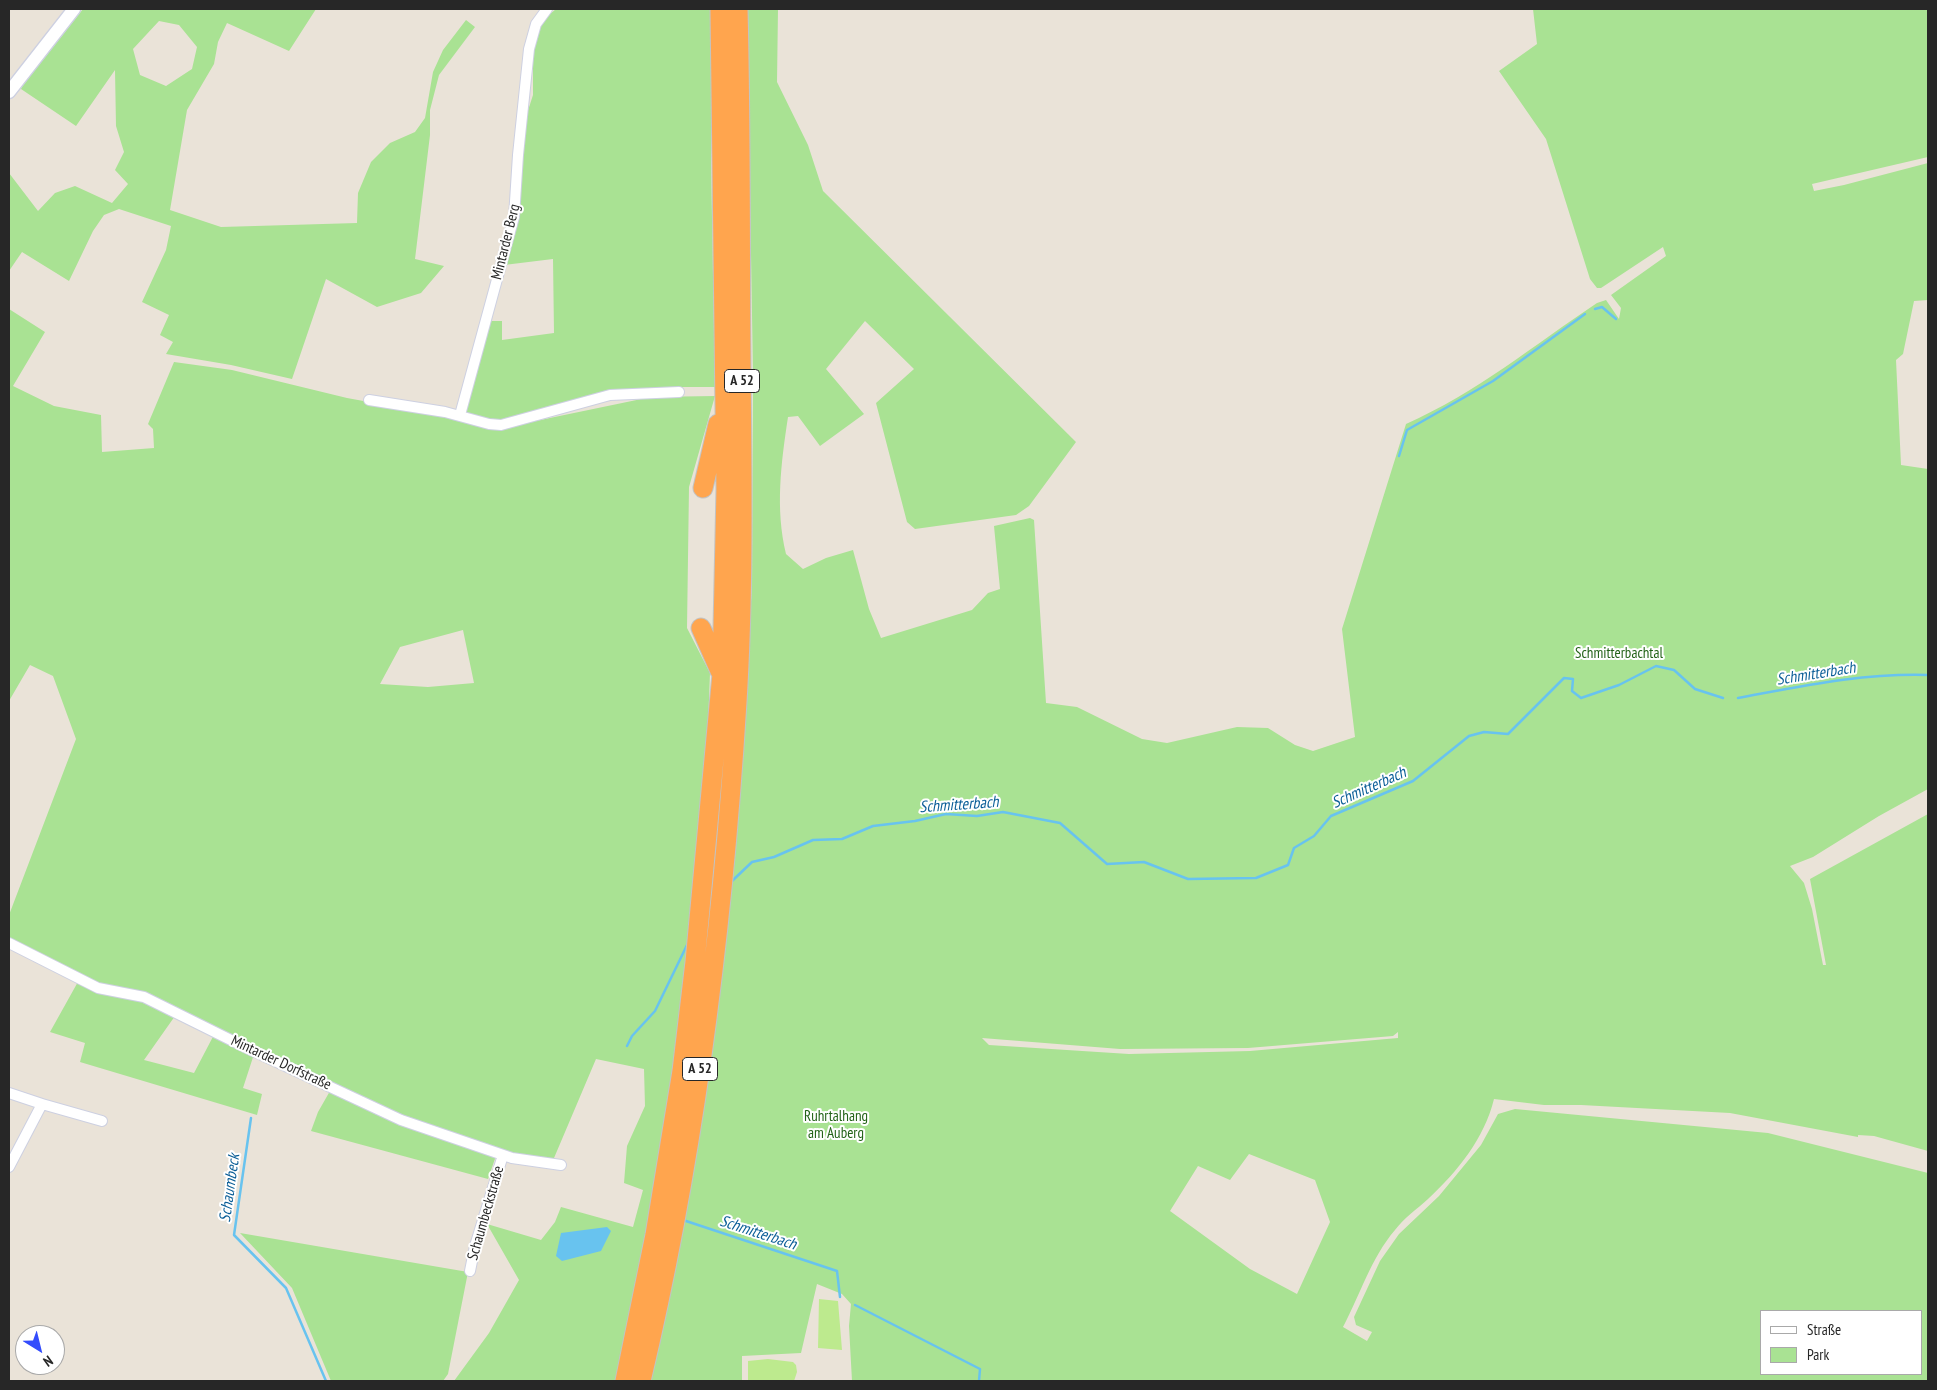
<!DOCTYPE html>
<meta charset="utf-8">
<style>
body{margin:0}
#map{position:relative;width:1937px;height:1390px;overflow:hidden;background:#eae3d8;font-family:"PT Sans Narrow",sans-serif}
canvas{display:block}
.frame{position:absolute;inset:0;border:10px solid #272727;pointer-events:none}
.legend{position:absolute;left:1760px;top:1310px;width:162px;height:65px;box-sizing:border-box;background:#fff;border:1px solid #a9a9a9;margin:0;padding:6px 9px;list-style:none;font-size:15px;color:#272727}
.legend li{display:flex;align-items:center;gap:10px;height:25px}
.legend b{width:25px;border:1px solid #a9a9a9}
.north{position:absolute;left:15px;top:1325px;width:50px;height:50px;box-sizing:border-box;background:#fff;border:1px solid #a9a9a9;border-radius:50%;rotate:144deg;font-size:14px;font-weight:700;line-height:20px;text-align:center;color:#272727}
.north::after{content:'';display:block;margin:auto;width:18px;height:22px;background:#334cfc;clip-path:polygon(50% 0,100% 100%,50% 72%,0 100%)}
</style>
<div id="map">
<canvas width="1937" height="1390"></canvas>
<div class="frame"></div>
<ul class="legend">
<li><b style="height:6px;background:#fff"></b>Straße</li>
<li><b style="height:14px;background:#a9e293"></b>Park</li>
</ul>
<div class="north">N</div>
</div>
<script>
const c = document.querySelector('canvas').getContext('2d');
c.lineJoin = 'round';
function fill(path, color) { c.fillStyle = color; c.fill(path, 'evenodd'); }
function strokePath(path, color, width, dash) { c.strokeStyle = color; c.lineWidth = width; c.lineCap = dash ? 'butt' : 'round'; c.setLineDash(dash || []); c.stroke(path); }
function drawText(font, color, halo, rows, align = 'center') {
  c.font = font + ' "PT Sans Narrow",sans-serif'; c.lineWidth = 4; c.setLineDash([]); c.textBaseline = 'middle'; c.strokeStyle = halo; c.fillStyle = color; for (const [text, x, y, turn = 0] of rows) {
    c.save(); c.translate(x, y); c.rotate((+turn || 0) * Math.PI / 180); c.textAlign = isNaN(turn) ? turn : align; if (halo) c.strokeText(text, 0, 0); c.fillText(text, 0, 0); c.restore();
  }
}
fill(new Path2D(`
 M 83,9 L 316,9 L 289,51 L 227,23 L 218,42 L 214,64 L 187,110 L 170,210 L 221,227 L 357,223 L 358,193 L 371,162 L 390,143 L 415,132 L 425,118 L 433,72 L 443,50 L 466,20 L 475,27 L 439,75 L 430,110 L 430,135 L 415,259 L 444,266 L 421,293 L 377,307 L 326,279 L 292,379 L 231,365 L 166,354 L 173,342 L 160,335 L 169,315 L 142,302 L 166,250 L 171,226 L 119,209 L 104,215 L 93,231 L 69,281 L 22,252 L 9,271 L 9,173 L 38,211 L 55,193 L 75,186 L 112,203 L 128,184 L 115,170 L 124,152 L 116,126 L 115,70 L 76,126 L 21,89 L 22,86 ZM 159,21 L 179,25 L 197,47 L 192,69 L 166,86 L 140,75 L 133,49 Z
 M 556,9 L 712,9 L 711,162 L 715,387 L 664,387 L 609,392 L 497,429 L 651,397 L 715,396 L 689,487 L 687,628 L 710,673 L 707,752 L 740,752 L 752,588 L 753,376 L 747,9 L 778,9 L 777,82 L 808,145 L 823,191 L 1076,442 L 1029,506 L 1016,515 L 915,529 L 907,522 L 876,403 L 914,369 L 865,321 L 826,369 L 864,414 L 820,446 L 798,416 L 788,417 C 781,463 775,509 786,554 L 803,569 L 826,558 L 853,550 L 869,609 L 881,638 L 972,610 L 988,593 L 1000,589 L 994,526 L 1030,518 L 1034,520 L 1046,703 L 1077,707 L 1142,739 L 1167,743 L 1237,727 L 1268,728 L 1295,745 L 1313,751 L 1355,737 L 1342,629 L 1406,424 C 1476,393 1534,345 1597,303 L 1606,300 L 1619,319 L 1621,308 L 1611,295 L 1666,256 L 1663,247 L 1601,288 L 1597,288 L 1590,279 L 1546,139 L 1499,71 L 1537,44 L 1533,9 L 1928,9 L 1928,157 L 1812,184 L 1814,191 L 1844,185 L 1928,163 L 1928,300 L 1914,301 L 1903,354 L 1896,360 L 1901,465 L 1928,469 L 1928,789 L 1879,816 L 1813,857 L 1790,866 L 1804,883 L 1812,909 L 1823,965 L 1826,965 L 1810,879 L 1928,814 L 1928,1151 L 1874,1136 L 1858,1135 L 1858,1137 L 1730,1113 L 1581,1105 L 1544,1105 L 1494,1099 C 1484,1139 1458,1171 1428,1199 C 1417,1209 1404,1218 1395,1230 C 1371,1258 1360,1295 1343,1327 L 1367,1341 L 1372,1332 L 1356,1325 L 1354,1317 L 1380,1261 L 1399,1234 L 1439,1196 L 1481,1145 L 1498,1114 L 1515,1109 L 1768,1133 L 1928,1173 L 1928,1381 L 852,1381 L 849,1326 L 851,1304 L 842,1294 L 817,1284 L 801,1353 L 742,1356 L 742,1381 L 454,1381 L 489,1333 L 519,1280 L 487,1224 L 541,1240 L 555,1222 L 561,1207 L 633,1227 L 643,1190 L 624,1183 L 627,1146 L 645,1106 L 644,1069 L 596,1059 L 554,1158 L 549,1160 L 498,1150 L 488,1179 L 311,1131 L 318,1112 L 334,1084 L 256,1048 L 243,1088 L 262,1094 L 257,1115 L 80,1062 L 85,1043 L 50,1032 L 79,980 L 9,940 L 9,915 L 76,739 L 53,676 L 30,665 L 9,701 L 9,309 L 45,332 L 13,386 L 54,406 L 101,415 L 102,452 L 154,448 L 153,429 L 148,424 L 174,362 L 232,370 L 347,398 L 462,419 L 487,321 L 502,321 L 502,340 L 554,333 L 553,259 L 504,265 L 524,123 L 533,95 L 533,48 L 537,31 L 543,20 ZM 463,630 L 474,683 L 428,687 L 380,684 L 400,647 ZM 175,1016 L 217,1029 L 194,1073 L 144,1060 ZM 1398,1032 L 1398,1038 L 1250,1051 L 1129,1054 L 989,1045 L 982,1038 L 1120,1049 L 1248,1048 L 1393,1036 ZM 1249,1154 L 1315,1180 L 1330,1222 L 1297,1294 L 1250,1269 L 1170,1211 L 1198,1166 L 1230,1180 ZM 1761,1311 L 1921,1311 L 1921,1374 L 1761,1374 Z
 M 240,1233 L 468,1272 L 448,1374 L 443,1381 L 331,1381 L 292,1288 Z`), '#a9e293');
fill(new Path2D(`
 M 819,1299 L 838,1301 L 842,1350 L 818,1348 Z
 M 768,1359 L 793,1362 L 796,1365 L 797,1372 L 794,1381 L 748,1381 L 748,1361 Z`), '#bdea8e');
fill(new Path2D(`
 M 607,1227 L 611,1231 L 601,1251 L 562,1261 L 556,1256 L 561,1233 Z`), '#68c3ef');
strokePath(new Path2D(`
 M 1595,309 L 1602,307 L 1616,319
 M 1399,456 L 1407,430 L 1493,381 L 1585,314
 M 1738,698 C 1803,686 1862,673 1928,675
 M 731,882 L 752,862 L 774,857 L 813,840 L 842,839 L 873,826 L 915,821 L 946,814 L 977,816 L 1003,812 L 1060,823 L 1107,864 L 1144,862 L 1188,879 L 1256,878 L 1288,865 L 1294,848 L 1314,836 L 1331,816 L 1413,781 L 1469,736 L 1484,732 L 1508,734 L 1564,678 L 1573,679 L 1572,691 L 1581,698 L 1619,685 L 1656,666 L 1674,670 L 1695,689 L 1723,698
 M 627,1046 L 632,1036 L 655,1011 L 688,943
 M 251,1118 L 234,1235 L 286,1288 L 326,1381
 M 683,1220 L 837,1271 L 840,1297
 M 855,1305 L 980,1369 L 979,1381`), '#68c3ef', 2.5);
const minor = new Path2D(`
 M 369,400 L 445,412 L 489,424 L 501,425 L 610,395 L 679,392
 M 460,415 L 514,217 L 518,155 L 529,49 L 536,24 L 547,9
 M 9,943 L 98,988 L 144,997 L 251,1050 L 401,1120 L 512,1158 L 561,1165
 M 9,1093 L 42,1104
 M 9,1167 L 42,1104 L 102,1121
 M 470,1271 L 475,1246 L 503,1155`);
const tertiary = new Path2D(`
 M 9,92 L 74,9`);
const motorway = new Path2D(`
 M 703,488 L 718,424
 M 701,628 L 720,671
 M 625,1381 L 655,1235 L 682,1071 L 695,962 L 722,674 L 726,489 L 720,9
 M 641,1381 C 694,1159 723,930 737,702 C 744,589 742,476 741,362 C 740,245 741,127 738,9`);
strokePath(minor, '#cdd0e1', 12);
strokePath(tertiary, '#cdd0e1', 15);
strokePath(motorway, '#c3c3c3', 21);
strokePath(minor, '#fff', 10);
strokePath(tertiary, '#fff', 12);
strokePath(motorway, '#ffa54e', 19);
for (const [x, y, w] of [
 [742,381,35],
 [700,1069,35]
]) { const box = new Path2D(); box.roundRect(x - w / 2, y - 11.5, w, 23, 4); c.fillStyle = '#fff'; c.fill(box); strokePath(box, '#272727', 1); }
drawText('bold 14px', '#272727', null, [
 ["A 52",742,381],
 ["A 52",700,1069]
]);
drawText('15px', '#272727', '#fff', [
 ["Mintarder Berg",506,242,-76],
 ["Mintarder Dorfstraße",281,1063,25],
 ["Schaumbeckstraße",486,1213,-74]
]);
drawText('15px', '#236318', '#fff', [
 ["Schmitterbachtal",1619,654],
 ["Ruhrtalhang",836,1117],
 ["am Auberg",836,1134]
]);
drawText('italic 16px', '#0b5e97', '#fff', [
 ["Schmitterbach",1816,674,-9],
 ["Schmitterbach",1369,788,-24],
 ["Schmitterbach",959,805,-4],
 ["Schaumbeck",230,1188,-82],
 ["Schmitterbach",758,1233,18]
]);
</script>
